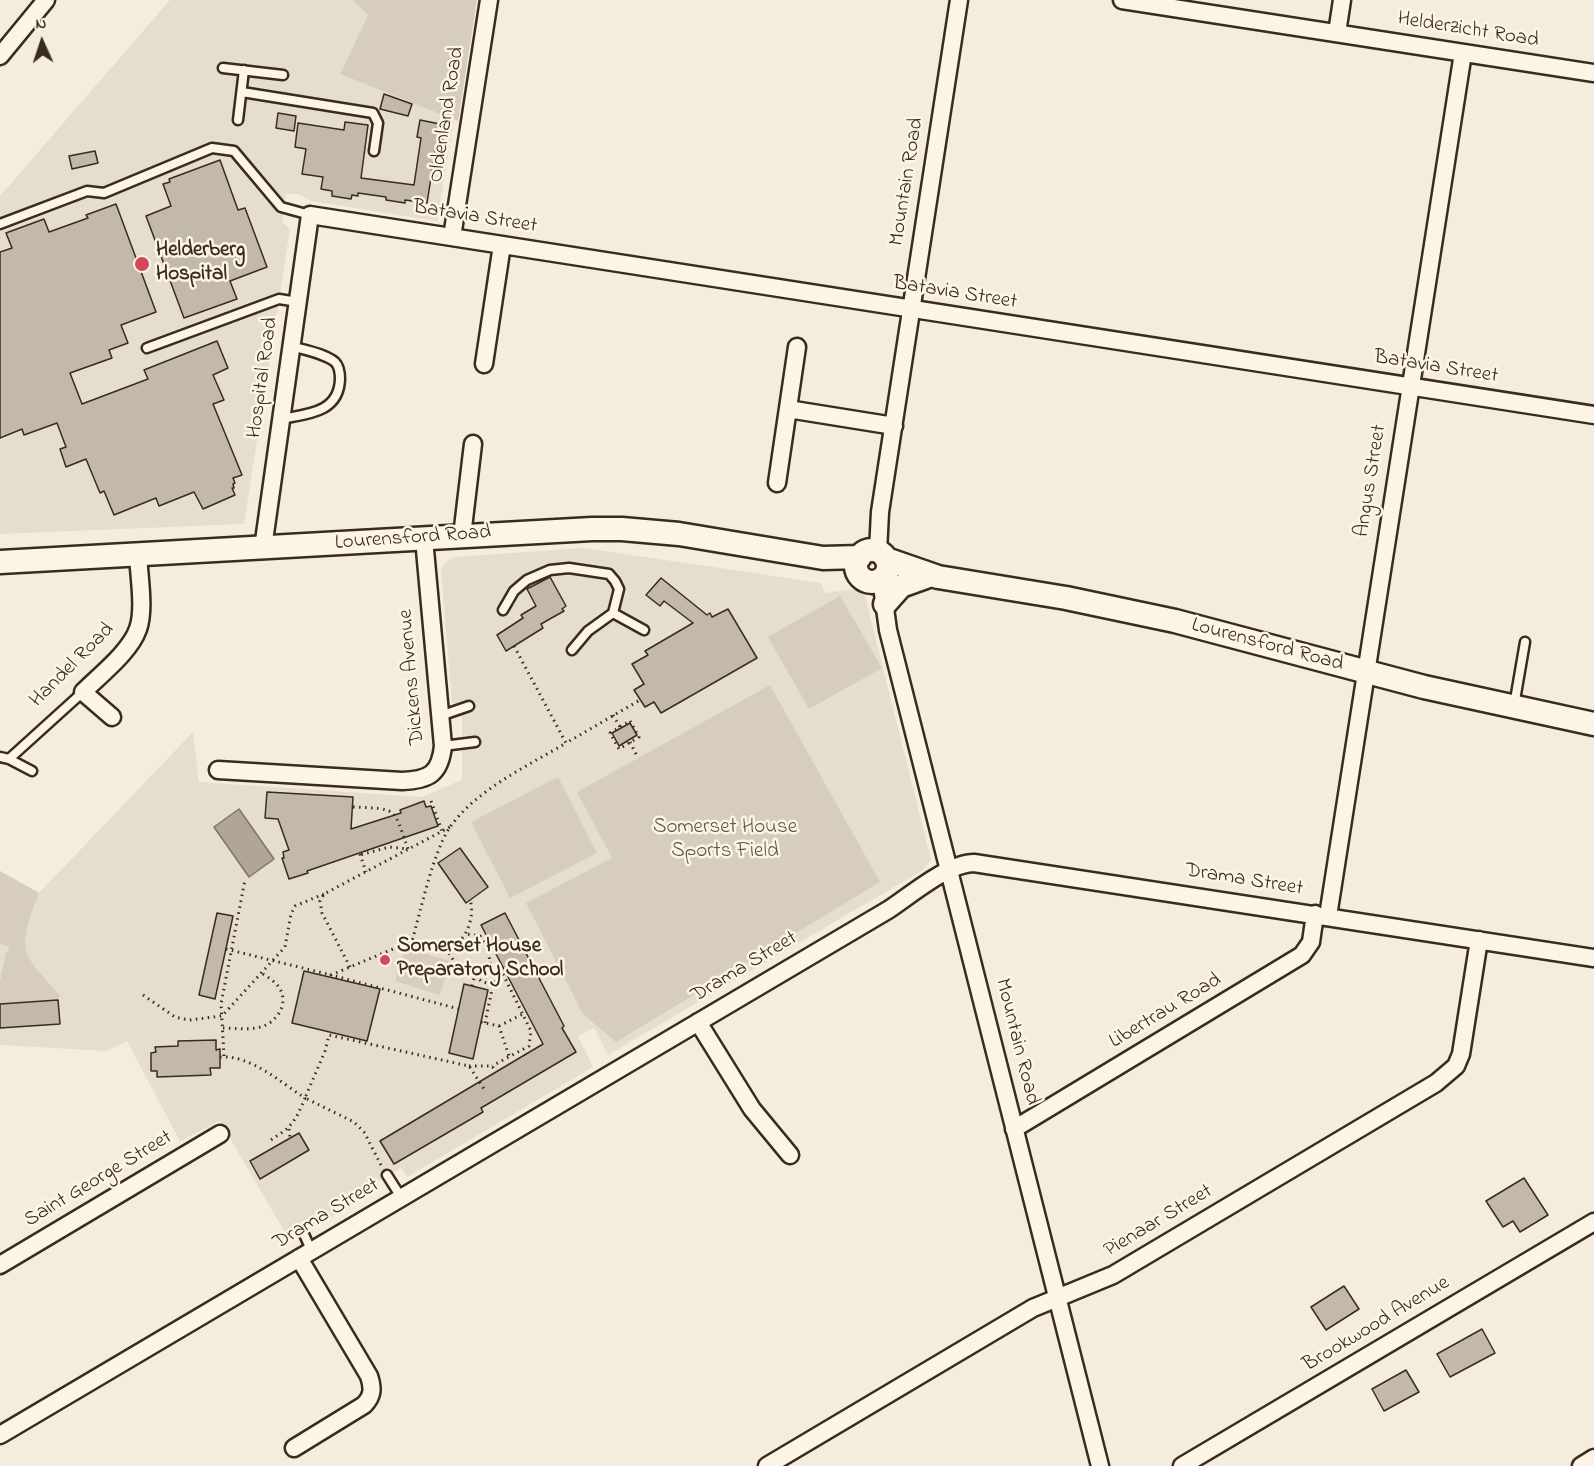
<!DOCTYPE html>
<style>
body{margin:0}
#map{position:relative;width:1594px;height:1466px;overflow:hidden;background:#f4eddd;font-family:"Indie Flower",sans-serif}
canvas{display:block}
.north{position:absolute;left:12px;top:12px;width:60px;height:60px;-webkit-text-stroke:4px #fcf5e5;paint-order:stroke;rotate:357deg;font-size:16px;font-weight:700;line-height:24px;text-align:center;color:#3b2a1e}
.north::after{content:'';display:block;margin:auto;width:21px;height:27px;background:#3b2a1e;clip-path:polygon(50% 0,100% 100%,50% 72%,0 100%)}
</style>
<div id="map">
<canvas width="1594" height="1466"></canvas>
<div class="north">N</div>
</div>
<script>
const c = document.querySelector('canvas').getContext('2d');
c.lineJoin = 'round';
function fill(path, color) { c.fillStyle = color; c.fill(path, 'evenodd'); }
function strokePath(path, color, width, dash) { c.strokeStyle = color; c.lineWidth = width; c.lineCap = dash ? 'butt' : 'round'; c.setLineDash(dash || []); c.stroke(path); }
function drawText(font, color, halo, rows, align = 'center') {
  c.font = font + ' "Indie Flower",sans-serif'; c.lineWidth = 5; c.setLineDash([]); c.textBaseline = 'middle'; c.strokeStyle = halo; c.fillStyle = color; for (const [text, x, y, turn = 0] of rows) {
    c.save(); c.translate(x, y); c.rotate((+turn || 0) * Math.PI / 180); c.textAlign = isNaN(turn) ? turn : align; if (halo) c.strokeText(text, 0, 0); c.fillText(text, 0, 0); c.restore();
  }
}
fill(new Path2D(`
 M 170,0 L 352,0 L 368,15 L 340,74 L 454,119 L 437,221 L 311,201 L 298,194 L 286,194 L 282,222 L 290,229 L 244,524 L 0,534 L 0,196 Z
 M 584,548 L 821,583 L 825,593 L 863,588 L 931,860 L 923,870 L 608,1055 L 594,1028 L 578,1036 L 593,1067 L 407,1177 L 401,1168 L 377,1182 L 380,1189 L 290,1241 L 220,1121 L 180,1141 L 127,1041 L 107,1051 L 0,1045 L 0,871 L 39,893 L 193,732 L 199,782 L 421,797 L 462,780 L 462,705 L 452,703 L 441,569 L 447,561 L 455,557 Z`), '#e5ddce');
fill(new Path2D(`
 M 352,0 L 477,0 L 458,121 L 340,74 L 368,15 Z
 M 840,596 L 882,668 L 809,709 L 768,637 Z
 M 770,685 L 880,882 L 616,1042 L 583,1014 L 526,903 L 612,858 L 577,792 Z
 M 558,777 L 597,853 L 510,898 L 471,822 Z
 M 0,871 L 39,893 C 32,912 19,939 29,958 C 37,972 51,984 60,996 L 58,1000 L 0,1004 L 0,982 L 6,952 L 8,952 L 9,946 L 0,944 Z
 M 405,948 L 450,961 L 440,995 L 395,981 Z`), '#d6cdbd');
const water = new Path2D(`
 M 239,809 L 274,859 L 249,877 L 214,827 Z`);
fill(water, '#b0a596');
strokePath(water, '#817466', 1.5);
const building = new Path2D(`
 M 384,94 L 412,104 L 408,116 L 380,109 Z
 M 278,113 L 296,116 L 294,131 L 276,128 Z
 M 420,120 L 445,125 L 441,147 L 436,146 L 427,203 L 405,200 L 405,203 L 386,200 L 386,197 L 358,193 L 358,196 L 352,195 L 351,199 L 332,196 L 332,191 L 321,189 L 323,177 L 302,174 L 306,149 L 295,147 L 298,123 L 344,130 L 345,122 L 368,125 L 361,178 L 414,185 L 421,138 L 417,137 Z
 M 95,151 L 98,163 L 72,169 L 69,156 Z
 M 220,160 L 238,210 L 245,208 L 267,267 L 230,281 L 237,299 L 184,318 L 146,216 L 171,206 L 163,184 L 170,182 L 169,179 Z
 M 116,204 L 156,312 L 121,325 L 128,343 L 109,350 L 112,358 L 70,373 L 82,404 L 148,379 L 144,370 L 217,341 L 228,368 L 213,375 L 224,400 L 213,404 L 242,475 L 233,478 L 235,483 L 233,484 L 234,488 L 232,488 L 235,495 L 203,509 L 194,492 L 159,506 L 156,498 L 114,515 L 104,491 L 100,493 L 86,459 L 66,467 L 60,449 L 66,447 L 57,423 L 24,435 L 22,429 L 0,438 L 0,252 L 12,248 L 6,233 L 44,219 L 49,232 L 88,218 L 86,215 Z
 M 550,577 L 566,606 L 562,609 L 564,611 L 541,624 L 543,628 L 506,651 L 497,635 L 523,618 L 521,615 L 536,606 L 527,589 Z
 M 661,578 L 707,615 L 710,613 L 712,617 L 728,609 L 757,658 L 661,713 L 654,702 L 645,707 L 634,690 L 644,684 L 632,664 L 648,655 L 645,651 L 693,623 L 664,601 L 660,606 L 646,595 Z
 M 630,723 L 637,735 L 619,746 L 612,733 Z
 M 267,792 L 353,797 L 351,829 L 401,813 L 400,810 L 424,801 L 426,807 L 431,806 L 438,826 L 307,871 L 308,873 L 289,879 L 282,858 L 284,858 L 283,852 L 289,850 L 278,819 L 265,818 Z
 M 460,848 L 488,887 L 466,903 L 438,863 Z
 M 217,913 L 233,916 L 215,999 L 199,995 Z
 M 505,913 L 564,1026 L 562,1028 L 576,1052 L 481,1108 L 483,1112 L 394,1164 L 380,1141 L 543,1044 L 481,925 Z
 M 304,971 L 380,989 L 367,1041 L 292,1023 Z
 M 464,984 L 488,990 L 473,1059 L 449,1053 Z
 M 58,1000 L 60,1024 L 0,1028 L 0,1004 Z
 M 216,1040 L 216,1050 L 220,1049 L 220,1068 L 210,1068 L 211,1075 L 157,1077 L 157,1071 L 151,1071 L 151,1053 L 156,1052 L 155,1047 L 178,1046 L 178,1041 Z
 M 299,1133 L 309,1150 L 260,1179 L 250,1161 Z
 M 1524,1178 L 1548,1215 L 1520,1232 L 1513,1221 L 1503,1227 L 1486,1201 Z
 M 1344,1286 L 1359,1309 L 1326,1330 L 1311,1307 Z
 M 1482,1329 L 1495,1353 L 1450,1377 L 1437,1354 Z
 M 1406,1370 L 1419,1392 L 1384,1411 L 1372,1389 Z`);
fill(building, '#c3b9aa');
strokePath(building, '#3b2a1e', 1.5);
const lane = new Path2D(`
 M 223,68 L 283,75
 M 242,92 L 373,113 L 378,123 L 374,151
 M 238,120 L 244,70
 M 0,224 L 87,191 L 104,193 L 212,148 L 234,151 L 281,207 L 310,215
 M 147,348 L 279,299 L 298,302
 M 281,419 C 307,414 339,413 340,379 C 340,373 339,366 335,362 C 324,353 304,350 291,346
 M 503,610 L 514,591 L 527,580 L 550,570 L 569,568 L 609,574 L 615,581 L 619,589 L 613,613 L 588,631 L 572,650
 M 613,613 L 644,630
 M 1514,706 L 1525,642
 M 440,716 L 469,706
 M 443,746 L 475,742
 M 0,757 L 9,759 L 32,771
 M 9,759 L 83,692
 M 387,1175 L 401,1197
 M 303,1232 L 311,1250`);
const street = new Path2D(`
 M 1122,0 L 1594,73
 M 1337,33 L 1342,0
 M 0,56 L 46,0
 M 452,237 L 489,0
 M 484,364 L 502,245
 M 788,409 L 894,426
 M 777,483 L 797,347
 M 462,536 L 473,444
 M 263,548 L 310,215 L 1594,415
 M 878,552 L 880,512 L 959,0
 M 881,579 L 888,630 L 1100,1466
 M 112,717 L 83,692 C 100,675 130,652 138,629 C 145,610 139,576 138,555
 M 218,770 L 402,781 C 429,780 440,774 443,746 L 424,539
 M 1328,916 L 1463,53
 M 698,1022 L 752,1109 L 790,1155
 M 1014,1129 L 1302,955 L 1311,942 L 1315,914
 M 0,1265 L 220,1134
 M 0,1435 L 888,910 C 911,895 948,863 974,863 L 1594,958
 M 294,1448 L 364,1405 C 373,1396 373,1388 369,1376 L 299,1258
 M 767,1466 L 1033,1308 L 1113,1275 L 1436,1083 L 1456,1066 L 1461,1054 L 1479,940
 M 1182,1466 L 1594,1222
 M 1581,1466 L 1594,1458`);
const secondary = new Path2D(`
 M856 566a16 16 0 1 1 32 0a16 16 0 1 1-32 0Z
 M 886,559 L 938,577 L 1066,598 L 1175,621 L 1424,687 L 1594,724
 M 0,562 L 592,529 L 622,529 L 679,534 L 823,558 L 860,557
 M 885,604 L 901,586 L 926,577`);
strokePath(lane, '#3b2a1e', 13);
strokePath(street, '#3b2a1e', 21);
strokePath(secondary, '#3b2a1e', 27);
strokePath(new Path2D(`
 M 514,646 L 566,743 L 640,700
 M 613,715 L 620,727
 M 630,721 L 639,737 L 619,749 L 610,733 Z
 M 630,742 L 638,758
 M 431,801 L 442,831
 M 353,807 C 399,809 393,807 408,849 L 389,847 L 360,855
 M 360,854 L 366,872
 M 412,941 C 422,943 434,948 444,948 C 465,948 476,916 470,900
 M 446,948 L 461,973 C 475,975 481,974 490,963 L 488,948 L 480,936 L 466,934
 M 226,949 L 331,975
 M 490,963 L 500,968 L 531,1031 L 529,1046 L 492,1066
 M 350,967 L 322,913 L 320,901 L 324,894 L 450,827
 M 472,986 L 475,975 L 482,982 L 493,984
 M 143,995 L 175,1017 L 189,1020 L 222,1016 L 285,947 L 291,914 L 295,906 L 324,894
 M 459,1009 L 331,975 L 412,941 C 421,910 433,852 450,827 C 477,789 528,766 566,743
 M 481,1022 L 499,1026 L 509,1056
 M 485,1023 L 495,975 L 500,968
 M 499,1026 L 523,1014
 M 223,1028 C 236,1028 253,1031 266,1025 C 280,1018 289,1000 278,986 C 274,981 268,977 263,974
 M 224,1056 L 221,1004 L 245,880
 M 220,1057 C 251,1055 280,1082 305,1098 C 295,1122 292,1127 269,1141
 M 469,1066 L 492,1066 L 496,1072
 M 289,1129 L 290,1138
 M 381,1165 L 364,1132 L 354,1122 L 305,1098 L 325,1051 L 329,1035 L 469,1066 L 484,1089`), '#3b2a1e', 3, [1.5, 4.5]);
strokePath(lane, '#fcf5e5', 8);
strokePath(street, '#fcf5e5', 16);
strokePath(secondary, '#fcf5e5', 22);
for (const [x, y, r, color] of [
 [142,264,8,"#d1495b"],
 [385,960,6,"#d1495b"]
]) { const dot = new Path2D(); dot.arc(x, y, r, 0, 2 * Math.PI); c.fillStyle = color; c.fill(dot); strokePath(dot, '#fcf5e5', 2); }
drawText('21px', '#3b2a1e', '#fcf5e5', [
 ["Helderzicht Road",1468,31,9],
 ["Oldenland Road",448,115,-81],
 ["Mountain Road",908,182,-81],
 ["Batavia Street",475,218,9],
 ["Batavia Street",955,294,9],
 ["Batavia Street",1436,368,9],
 ["Hospital Road",264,378,-82],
 ["Angus Street",1372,481,-81],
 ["Lourensford Road",413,539,-4],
 ["Lourensford Road",1267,646,15],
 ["Handel Road",73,666,-45],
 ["Dickens Avenue",413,677,-95],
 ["Drama Street",1244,881,9],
 ["Drama Street",745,968,-31],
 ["Libertrau Road",1166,1012,-31],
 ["Mountain Road",1016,1042,76],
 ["Saint George Street",99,1180,-31],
 ["Drama Street",327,1215,-31],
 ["Pienaar Street",1159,1222,-31],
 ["Brookwood Avenue",1377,1325,-31]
]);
drawText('bold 21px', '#3b2a1e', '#fcf5e5', [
 ["Helderberg",156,252],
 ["Hospital",156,276],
 ["Somerset House",397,948],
 ["Preparatory School",397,972]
], 'left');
drawText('21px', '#625346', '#fcf5e5', [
 ["Somerset House",725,829],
 ["Sports Field",725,853]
]);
</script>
